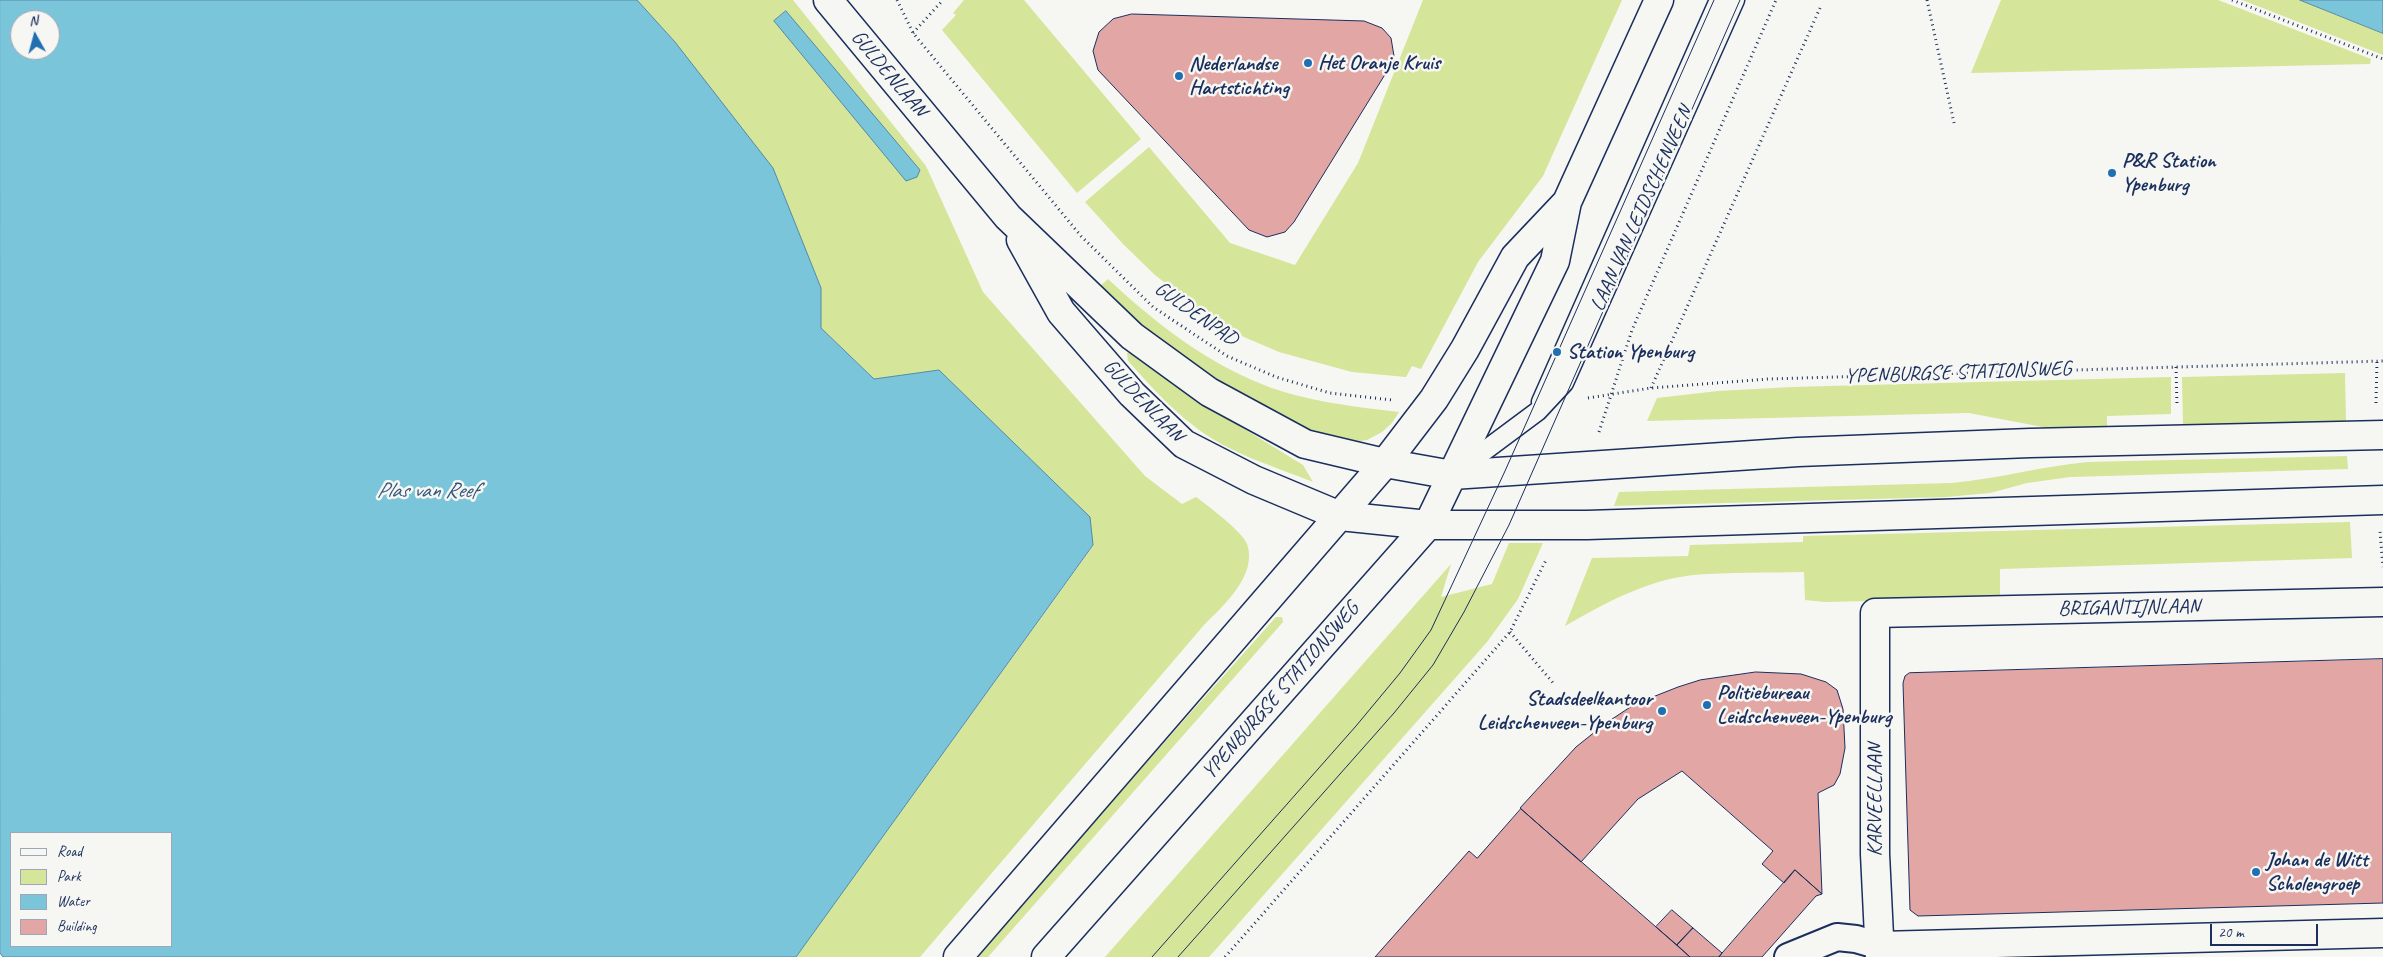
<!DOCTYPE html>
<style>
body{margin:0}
#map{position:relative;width:2383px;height:957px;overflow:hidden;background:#f6f6f2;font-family:Caveat,sans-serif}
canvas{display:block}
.legend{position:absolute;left:10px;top:832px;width:162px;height:115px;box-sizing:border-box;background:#f6f6f2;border:1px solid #9ea6b7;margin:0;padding:6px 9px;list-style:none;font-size:15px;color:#1b2f5e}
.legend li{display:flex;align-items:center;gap:10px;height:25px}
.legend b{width:25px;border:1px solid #9ea6b7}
.north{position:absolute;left:10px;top:10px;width:50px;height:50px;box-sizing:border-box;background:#f6f6f2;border:1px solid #9ea6b7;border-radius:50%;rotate:353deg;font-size:14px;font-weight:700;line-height:20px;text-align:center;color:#1b2f5e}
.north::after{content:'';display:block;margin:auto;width:18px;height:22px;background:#1f6fb2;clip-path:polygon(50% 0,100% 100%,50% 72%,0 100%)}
.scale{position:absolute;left:2210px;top:924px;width:108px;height:22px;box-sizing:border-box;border:2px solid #1b2f5e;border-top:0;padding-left:6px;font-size:15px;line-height:18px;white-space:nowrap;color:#1b2f5e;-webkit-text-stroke:4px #f6f6f2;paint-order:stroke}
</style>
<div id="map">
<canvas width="2383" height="957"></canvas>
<ul class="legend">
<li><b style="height:6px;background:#f6f6f2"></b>Road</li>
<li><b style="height:14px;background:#d5e599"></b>Park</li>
<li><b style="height:14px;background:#7ac5da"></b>Water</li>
<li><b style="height:14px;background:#e2a7a5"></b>Building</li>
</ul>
<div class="north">N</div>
<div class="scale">20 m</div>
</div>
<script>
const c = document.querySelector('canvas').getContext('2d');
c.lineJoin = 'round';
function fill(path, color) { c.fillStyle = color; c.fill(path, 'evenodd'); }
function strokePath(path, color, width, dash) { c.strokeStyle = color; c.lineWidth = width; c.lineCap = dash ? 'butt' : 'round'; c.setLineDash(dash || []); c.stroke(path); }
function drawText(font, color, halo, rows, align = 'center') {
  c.font = font + ' Caveat,sans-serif'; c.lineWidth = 5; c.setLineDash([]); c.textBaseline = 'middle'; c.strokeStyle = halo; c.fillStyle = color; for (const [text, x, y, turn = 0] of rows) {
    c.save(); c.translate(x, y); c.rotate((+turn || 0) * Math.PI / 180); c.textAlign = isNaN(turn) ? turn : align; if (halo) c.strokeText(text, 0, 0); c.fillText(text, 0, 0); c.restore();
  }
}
fill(new Path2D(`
 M 637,0 L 793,0 L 926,166 L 983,292 L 1145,476 L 1182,504 L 1196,497 C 1208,506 1242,531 1247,544 C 1258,575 1223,606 1204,625 L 920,957 L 796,957 L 1093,546 L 939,370 L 874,379 L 821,328 L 821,288 L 675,42 Z
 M 964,0 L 1024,0 L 1141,139 L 1077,193 L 942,30 L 956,15 L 953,13 Z
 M 1423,0 L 1622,0 L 1543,176 L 1478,262 L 1421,369 L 1412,366 L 1406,377 L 1352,372 L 1279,352 L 1244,337 L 1198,309 L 1155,275 L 1123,244 L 1085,202 L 1149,147 L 1230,243 L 1295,265 L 1358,163 Z
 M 2001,0 L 2218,0 L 2371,59 L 2370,64 L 1971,73 Z
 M 2242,0 L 2300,0 L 2383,33 L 2383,55 Z
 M 1108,279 C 1153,321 1205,362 1264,385 C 1304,401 1356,407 1399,412 L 1392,423 L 1382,432 L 1367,440 L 1348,443 L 1323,437 L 1270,415 L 1137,329 L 1098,288 Z
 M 1136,352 L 1192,397 L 1303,465 L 1313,482 C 1273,466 1228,453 1194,426 C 1169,407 1149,384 1128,361 L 1127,353 Z
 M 2345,373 L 2346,421 L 2183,425 L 2182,377 Z
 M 2171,377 L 2171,414 L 2107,416 L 2107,427 L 2048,428 L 1969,413 L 1647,421 L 1657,398 L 1718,391 L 1792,387 Z
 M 2347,456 L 2348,469 L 2070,477 L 2027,483 L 1990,493 L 1946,497 L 1614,506 L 1619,492 L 1952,483 C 1998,479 2042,466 2088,462 Z
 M 2350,522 L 2352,558 L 2000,569 L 2000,598 L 1825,602 L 1805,600 L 1804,572 C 1767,573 1730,572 1693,575 C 1647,580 1605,603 1565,626 L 1592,558 L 1688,556 L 1690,545 L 1803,542 L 1803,536 Z
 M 1509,543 L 1543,543 L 1518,599 L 1487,642 L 1209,957 L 1105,957 L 1451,564 L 1441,597 L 1492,584 Z
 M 1276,617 L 1282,617 L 1283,622 L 988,957 L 973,957 Z`), '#d5e599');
const water = new Path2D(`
 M 0,0 L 637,0 L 675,42 L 773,168 L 821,288 L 821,328 L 874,379 L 939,370 L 1090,517 L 1093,545 L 796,957 L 3,957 L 0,953 ZM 20,20 L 50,20 L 50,50 L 20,50 ZM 171,833 L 171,946 L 11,946 L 11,833 Z
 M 2300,0 L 2383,0 L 2383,33 Z
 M 786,11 L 920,170 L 917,177 L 906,181 L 774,21 Z`);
fill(water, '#7ac5da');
strokePath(water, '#5489a8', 1);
const building = new Path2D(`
 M 1132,14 L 1364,21 L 1382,28 L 1391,38 L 1394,56 L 1389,68 L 1294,222 L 1285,232 L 1267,237 L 1249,230 L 1098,70 L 1093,51 L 1099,32 L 1113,19 Z
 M 2383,659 L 2383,903 L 1918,916 L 1910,910 L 1903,683 L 1905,676 L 1909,673 Z
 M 1756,672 L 1801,674 L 1826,682 L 1837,690 L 1843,709 L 1845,748 L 1840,774 L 1834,785 L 1818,793 L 1822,894 L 1795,870 L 1784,883 L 1762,864 L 1773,851 L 1682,771 L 1638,799 L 1581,862 L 1520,808 L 1576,747 L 1606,723 L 1635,704 L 1678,687 L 1700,680 Z
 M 1521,809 L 1656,927 L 1690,957 L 1375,957 L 1469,851 L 1477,858 Z
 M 1795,870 L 1822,894 L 1816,896 L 1762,957 L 1719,957 Z
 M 1672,910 L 1693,928 L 1677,945 L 1656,927 Z
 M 1693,928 L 1722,953 L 1719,957 L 1690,957 L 1677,945 Z`);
fill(building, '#e2a7a5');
strokePath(building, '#1b2f5e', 1);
const service = new Path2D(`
 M 1541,402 L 1719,0
 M 1456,472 L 1538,411 L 1564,383 L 1735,0`);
const pedestrian = new Path2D(`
 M 1788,957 L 1837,937 L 1856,939 L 1880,946`);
const minor = new Path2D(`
 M 828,0 L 1008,217 L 1132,336 L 1209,392 L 1305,444 L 1385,463
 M 1021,240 L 1061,312 L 1132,394 L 1184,444 L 1254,480 L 1340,516
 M 1880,946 L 2383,933
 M 1880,957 L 1875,854 L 1875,613 L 2383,602`);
const secondary = new Path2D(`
 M 1385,463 L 1452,475 L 1798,452 L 2030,443 L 2383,435
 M 1340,516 L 1428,525 L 1587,525 L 2383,500
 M 958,957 L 1385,463 L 1434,399 L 1465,349 L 1515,257 L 1567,202
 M 1046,957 L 1428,525 L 1555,261 L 1567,202 L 1659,0`);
strokePath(service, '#1b2f5e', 21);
strokePath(pedestrian, '#1b2f5e', 30);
strokePath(minor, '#1b2f5e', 31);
strokePath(secondary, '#1b2f5e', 31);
strokePath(new Path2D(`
 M 897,0 L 913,33 L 1081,236 L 1153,307 L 1227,356 L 1276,377 L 1330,393 L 1392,400
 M 1927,0 L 1954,123
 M 2232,0 L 2383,59
 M 913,33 L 943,0
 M 2176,367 L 2177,407
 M 1651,388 L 1820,8
 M 1588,398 L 1651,388 L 1768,379 L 2383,361
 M 2376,403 L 2377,361
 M 1599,432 L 1632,330 L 1776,0
 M 2380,532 L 2383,567
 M 1510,632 L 1554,684
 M 1225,957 L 1510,632 L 1547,558`), '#1b2f5e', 3, [1, 4]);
strokePath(service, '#f6f6f2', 18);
strokePath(pedestrian, '#f6f6f2', 26);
strokePath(minor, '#f6f6f2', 28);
strokePath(secondary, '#f6f6f2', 28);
strokePath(new Path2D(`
 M 1152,957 L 1356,726 L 1400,673 L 1431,630 L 1505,471 L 1714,0
 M 1178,957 L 1394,713 L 1433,665 L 1464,612 L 1509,525 L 1740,0`), '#1b2f5e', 1);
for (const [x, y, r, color] of [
 [1308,63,5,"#1f6fb2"],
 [1179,76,5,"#1f6fb2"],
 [2112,173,5,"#1f6fb2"],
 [1557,352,5,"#1f6fb2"],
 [1707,705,5,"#1f6fb2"],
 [1662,711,5,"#1f6fb2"],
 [2256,872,5,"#1f6fb2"]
]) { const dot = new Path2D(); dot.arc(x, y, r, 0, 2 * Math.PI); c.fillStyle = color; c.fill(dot); strokePath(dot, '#f6f6f2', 2); }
drawText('bold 21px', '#1b2f5e', '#f6f6f2', [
 ["Het Oranje Kruis",1318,63],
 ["Nederlandse",1189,64],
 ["Hartstichting",1189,88],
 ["P&R Station",2122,161],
 ["Ypenburg",2122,185],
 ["Station Ypenburg",1567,352],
 ["Politiebureau",1717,693],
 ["Leidschenveen-Ypenburg",1717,717],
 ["Stadsdeelkantoor",1652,699,"right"],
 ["Leidschenveen-Ypenburg",1652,723,"right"],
 ["Johan de Witt",2266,860],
 ["Scholengroep",2266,884]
], 'left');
drawText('21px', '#1b2f5e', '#f6f6f2', [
 ["GULDENLAAN",889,74,50],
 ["LAAN VAN LEIDSCHENVEEN",1642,209,-66],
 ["GULDENPAD",1196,314,35],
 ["YPENBURGSE STATIONSWEG",1958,373,-2],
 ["GULDENLAAN",1143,401,46],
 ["BRIGANTIJNLAAN",2129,608,-1],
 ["YPENBURGSE STATIONSWEG",1281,691,-49],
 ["KARVEELLAAN",1875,800,-90]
]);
drawText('italic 22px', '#33547d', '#f6f6f2', [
 ["Plas van Reef",427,491]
]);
</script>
